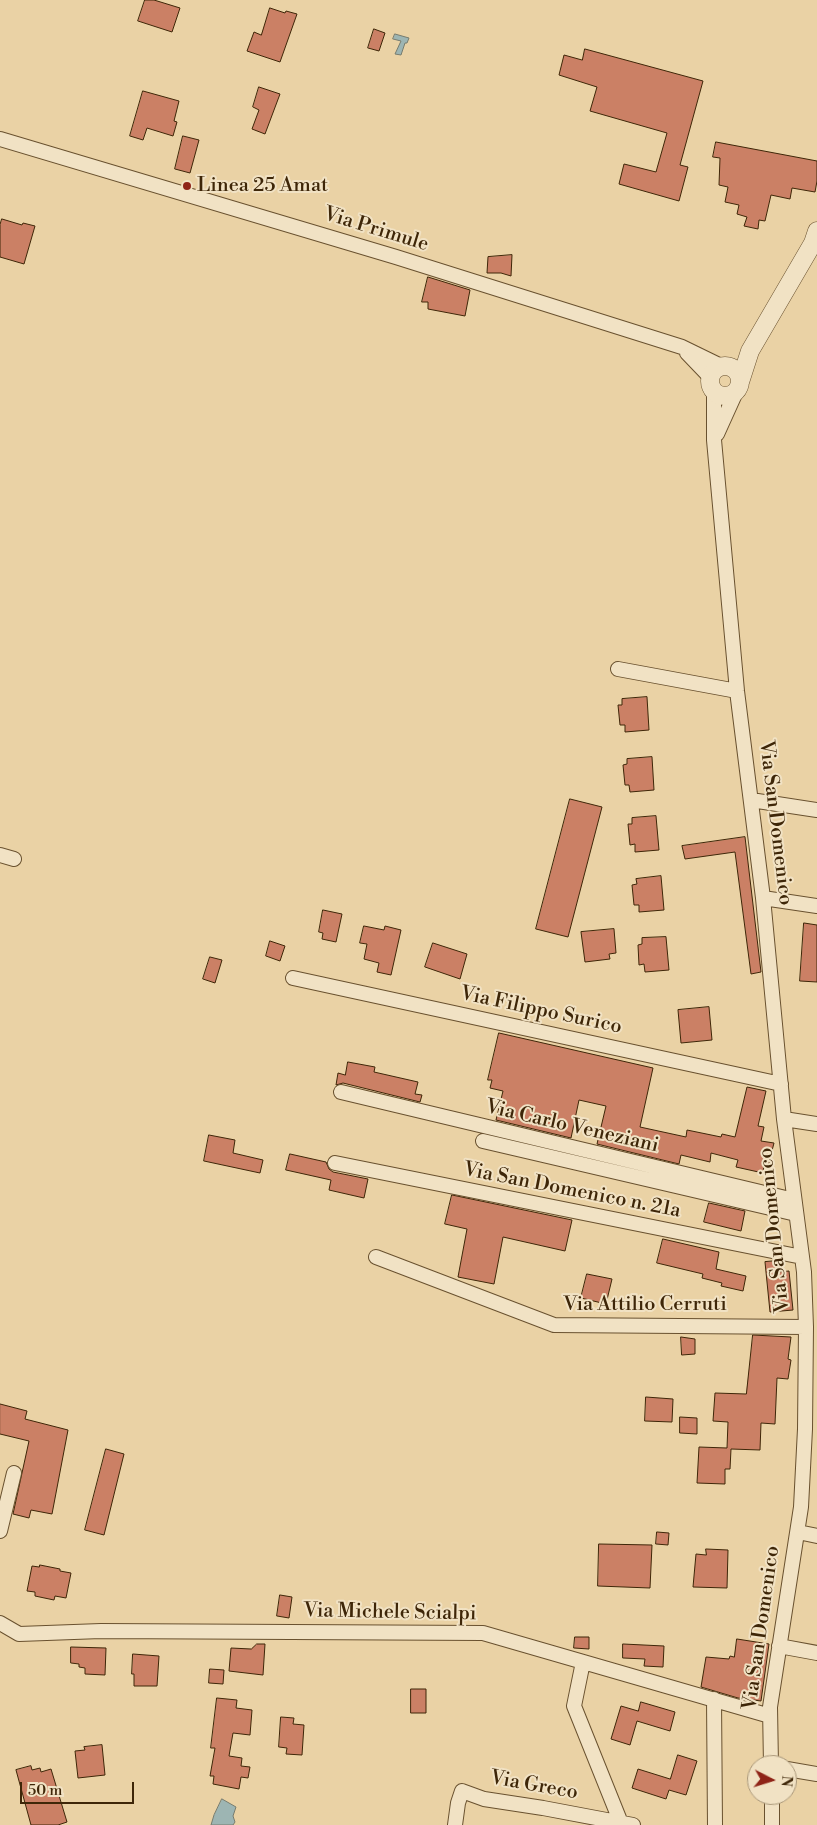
<!DOCTYPE html>
<style>
body{margin:0}
#map{position:relative;width:817px;height:1825px;overflow:hidden;background:#ead2a5;font-family:"Libre Bodoni",serif}
canvas{display:block}
.north{position:absolute;left:747px;top:1755px;width:50px;height:50px;box-sizing:border-box;background:#f1e2c4;border:1px solid #a99779;border-radius:50%;rotate:95deg;font-size:14px;font-weight:700;line-height:20px;text-align:center;color:#3e2608}
.north::after{content:'';display:block;margin:auto;width:18px;height:22px;background:#8f2418;clip-path:polygon(50% 0,100% 100%,50% 72%,0 100%)}
.scale{position:absolute;left:20px;top:1782px;width:114px;height:22px;box-sizing:border-box;border:2px solid #3e2608;border-top:0;padding-left:6px;font-size:15px;line-height:18px;white-space:nowrap;color:#3e2608;-webkit-text-stroke:4px #f1e2c4;paint-order:stroke}
</style>
<div id="map">
<canvas width="817" height="1825"></canvas>
<div class="north">N</div>
<div class="scale">50 m</div>
</div>
<script>
const c = document.querySelector('canvas').getContext('2d');
c.lineJoin = 'round';
function fill(path, color) { c.fillStyle = color; c.fill(path, 'evenodd'); }
function strokePath(path, color, width, dash) { c.strokeStyle = color; c.lineWidth = width; c.lineCap = dash ? 'butt' : 'round'; c.setLineDash(dash || []); c.stroke(path); }
function drawText(font, color, halo, rows, align = 'center') {
  c.font = font + ' "Libre Bodoni",serif'; c.lineWidth = 4; c.setLineDash([]); c.textBaseline = 'middle'; c.strokeStyle = halo; c.fillStyle = color; for (const [text, x, y, turn = 0] of rows) {
    c.save(); c.translate(x, y); c.rotate((+turn || 0) * Math.PI / 180); c.textAlign = isNaN(turn) ? turn : align; if (halo) c.strokeText(text, 0, 0); c.fillText(text, 0, 0); c.restore();
  }
}
const water = new Path2D(`
 M 395,34 L 409,38 L 407,43 L 405,43 L 401,55 L 395,54 L 401,41 L 393,39 Z
 M 222,1799 L 236,1807 L 233,1816 L 235,1822 L 233,1825 L 211,1825 L 214,1815 Z`);
fill(water, '#9db5b3');
strokePath(water, '#777c6f', 1);
const building = new Path2D(`
 M 145,0 L 154,0 L 180,8 L 172,32 L 138,21 Z
 M 270,8 L 285,13 L 286,11 L 297,14 L 280,62 L 247,51 L 254,32 L 261,35 Z
 M 374,29 L 385,33 L 379,51 L 368,48 Z
 M 585,49 L 703,81 L 680,165 L 688,167 L 679,201 L 619,184 L 624,164 L 656,172 L 667,133 L 590,111 L 597,87 L 559,75 L 564,55 L 582,60 Z
 M 259,87 L 280,94 L 265,134 L 252,129 L 259,110 L 253,107 Z
 M 143,91 L 179,101 L 174,121 L 177,122 L 173,136 L 147,128 L 143,140 L 130,136 Z
 M 183,136 L 199,140 L 190,173 L 175,169 Z
 M 716,142 L 817,161 L 817,181 L 815,192 L 792,188 L 790,199 L 771,195 L 765,221 L 759,220 L 758,229 L 744,226 L 747,217 L 737,214 L 739,205 L 725,202 L 728,187 L 719,185 L 720,158 L 713,157 Z
 M 2,219 L 22,225 L 23,223 L 35,226 L 24,264 L 0,257 L 0,225 Z
 M 512,255 L 511,276 L 501,273 L 487,273 L 488,257 Z
 M 428,277 L 470,290 L 465,316 L 428,309 L 428,302 L 422,302 Z
 M 647,697 L 649,730 L 625,732 L 625,725 L 620,725 L 618,705 L 622,705 L 622,699 Z
 M 652,757 L 654,790 L 630,792 L 629,785 L 625,785 L 623,765 L 627,764 L 627,759 Z
 M 570,799 L 602,807 L 568,937 L 536,929 Z
 M 656,816 L 659,850 L 635,852 L 635,844 L 630,845 L 628,824 L 632,824 L 632,818 Z
 M 745,837 L 761,972 L 751,974 L 735,852 L 685,859 L 682,846 Z
 M 661,876 L 664,910 L 639,912 L 639,905 L 634,905 L 632,885 L 637,884 L 636,879 Z
 M 323,910 L 342,914 L 336,942 L 322,939 L 323,933 L 319,932 Z
 M 804,923 L 817,925 L 817,982 L 800,981 Z
 M 364,926 L 384,930 L 385,926 L 401,930 L 391,975 L 377,972 L 379,963 L 364,959 L 367,944 L 360,943 Z
 M 614,929 L 616,953 L 609,954 L 610,959 L 585,962 L 581,932 Z
 M 666,937 L 669,970 L 645,972 L 644,964 L 639,965 L 638,945 L 642,944 L 642,938 Z
 M 270,941 L 285,946 L 280,961 L 266,956 Z
 M 433,943 L 467,954 L 460,979 L 425,967 Z
 M 210,957 L 222,960 L 215,983 L 203,979 Z
 M 709,1007 L 712,1040 L 681,1043 L 678,1010 Z
 M 499,1033 L 653,1068 L 640,1127 L 686,1137 L 687,1130 L 721,1137 L 722,1134 L 735,1137 L 747,1087 L 766,1091 L 758,1126 L 764,1127 L 761,1141 L 774,1143 L 768,1166 L 764,1165 L 763,1173 L 736,1167 L 738,1160 L 711,1153 L 710,1162 L 681,1155 L 679,1164 L 597,1144 L 606,1106 L 579,1100 L 571,1138 L 496,1120 L 503,1091 L 490,1088 L 492,1080 L 488,1080 Z
 M 348,1062 L 375,1067 L 374,1072 L 418,1082 L 415,1094 L 422,1095 L 420,1102 L 343,1083 L 336,1085 L 338,1073 L 345,1075 Z
 M 209,1135 L 235,1140 L 233,1153 L 263,1160 L 260,1173 L 204,1161 Z
 M 290,1154 L 326,1162 L 329,1169 L 333,1172 L 368,1179 L 364,1198 L 329,1190 L 331,1180 L 286,1170 Z
 M 452,1195 L 572,1220 L 565,1251 L 503,1237 L 494,1284 L 458,1277 L 467,1229 L 445,1224 Z
 M 709,1203 L 745,1211 L 741,1231 L 704,1222 Z
 M 663,1239 L 719,1252 L 716,1269 L 746,1276 L 743,1291 L 721,1286 L 722,1283 L 702,1278 L 703,1274 L 657,1263 Z
 M 777,1261 L 778,1272 L 789,1271 L 793,1310 L 770,1312 L 765,1262 Z
 M 587,1274 L 612,1279 L 606,1304 L 581,1298 Z
 M 753,1335 L 791,1337 L 788,1359 L 791,1360 L 788,1379 L 777,1378 L 775,1424 L 761,1423 L 760,1450 L 731,1449 L 730,1469 L 725,1469 L 725,1484 L 697,1483 L 699,1447 L 727,1448 L 728,1422 L 713,1421 L 715,1393 L 746,1394 Z
 M 681,1337 L 695,1339 L 695,1354 L 682,1355 Z
 M 646,1397 L 673,1399 L 672,1422 L 645,1421 Z
 M 0,1404 L 27,1411 L 25,1419 L 68,1430 L 52,1514 L 31,1510 L 29,1518 L 13,1514 L 29,1441 L 0,1434 Z
 M 680,1417 L 697,1418 L 697,1434 L 680,1433 Z
 M 106,1449 L 124,1454 L 104,1535 L 85,1530 Z
 M 657,1532 L 669,1533 L 668,1545 L 656,1544 Z
 M 599,1544 L 652,1545 L 650,1588 L 598,1586 Z
 M 706,1549 L 728,1550 L 727,1588 L 693,1587 L 696,1554 L 706,1555 Z
 M 40,1565 L 60,1569 L 60,1571 L 71,1573 L 66,1598 L 55,1596 L 54,1600 L 35,1596 L 35,1592 L 27,1591 L 32,1566 L 39,1567 Z
 M 280,1595 L 292,1597 L 289,1618 L 277,1616 Z
 M 575,1637 L 589,1637 L 589,1649 L 574,1648 Z
 M 737,1639 L 769,1644 L 761,1701 L 738,1698 L 701,1687 L 706,1657 L 729,1659 L 730,1656 L 734,1657 Z
 M 257,1644 L 265,1644 L 263,1675 L 229,1671 L 231,1648 L 251,1649 Z
 M 623,1644 L 664,1646 L 663,1667 L 644,1666 L 645,1659 L 623,1658 Z
 M 71,1647 L 106,1648 L 105,1675 L 85,1674 L 85,1668 L 79,1667 L 79,1664 L 71,1663 Z
 M 133,1654 L 159,1656 L 157,1686 L 134,1686 L 134,1674 L 132,1674 Z
 M 210,1669 L 224,1670 L 223,1684 L 209,1683 Z
 M 411,1689 L 426,1689 L 426,1713 L 411,1713 Z
 M 217,1698 L 237,1700 L 236,1708 L 252,1710 L 250,1735 L 233,1733 L 229,1756 L 242,1758 L 241,1766 L 250,1767 L 248,1778 L 241,1777 L 239,1789 L 213,1784 L 214,1776 L 210,1776 L 215,1748 L 211,1748 Z
 M 641,1702 L 675,1712 L 670,1731 L 637,1721 L 630,1745 L 611,1739 L 621,1706 L 638,1711 Z
 M 281,1717 L 294,1718 L 293,1724 L 304,1725 L 302,1755 L 286,1754 L 287,1748 L 279,1747 Z
 M 102,1745 L 105,1775 L 78,1778 L 75,1751 L 85,1750 L 84,1747 Z
 M 678,1755 L 697,1761 L 686,1795 L 669,1790 L 666,1799 L 632,1788 L 638,1769 L 670,1779 Z
 M 31,1766 L 32,1770 L 40,1768 L 41,1772 L 51,1769 L 67,1822 L 58,1825 L 31,1825 L 16,1770 Z`);
fill(building, '#cb8065');
strokePath(building, '#3e2608', 1);
const minor = new Path2D(`
 M 0,139 L 396,257 L 682,347 L 721,366
 M 687,353 L 710,377
 M 714,391 L 714,440 L 737,691 L 763,898 L 784,1119 L 804,1272 L 806,1327 L 805,1429 L 801,1507 L 770,1707 L 771,1765
 M 717,434 L 736,392
 M 618,669 L 737,691
 M 751,800 L 817,810
 M 0,855 L 14,859
 M 763,898 L 817,906
 M 293,978 L 781,1084
 M 341,1092 L 794,1200
 M 784,1119 L 817,1124
 M 483,1141 L 796,1214
 M 335,1163 L 802,1257
 M 376,1257 L 554,1325 L 806,1327
 M 0,1531 L 14,1473
 M 798,1532 L 817,1536
 M 0,1623 L 19,1634 L 101,1631 L 483,1633 L 770,1716
 M 779,1646 L 817,1653
 M 583,1662 L 574,1706 L 621,1823
 M 714,1699 L 715,1825
 M 787,1769 L 817,1774
 M 772,1795 L 772,1825
 M 455,1825 L 458,1803 L 462,1791 L 484,1799 L 543,1808 L 633,1825`);
const tertiary = new Path2D(`
 M710 381a15 15 0 1 1 30 0a15 15 0 1 1-30 0Z
 M 740,382 L 750,351 L 813,243 L 817,231`);
strokePath(minor, '#69512f', 16);
strokePath(tertiary, '#69512f', 19);
strokePath(minor, '#f1e2c4', 14);
strokePath(tertiary, '#f1e2c4', 18);
for (const [x, y, r, color] of [
 [187,186,5,"#8f2418"]
]) { const dot = new Path2D(); dot.arc(x, y, r, 0, 2 * Math.PI); c.fillStyle = color; c.fill(dot); strokePath(dot, '#f1e2c4', 2); }
drawText('20px', '#3e2608', '#f1e2c4', [
 ["Linea 25 Amat",197,186]
], 'left');
drawText('20px', '#3e2608', '#f1e2c4', [
 ["Via Primule",376,230,17],
 ["Via San Domenico",775,823,83],
 ["Via Filippo Surico",541,1011,12],
 ["Via Carlo Veneziani",572,1127,13],
 ["Via San Domenico n. 21a",572,1191,11],
 ["Via San Domenico",775,1230,-96],
 ["Via Attilio Cerruti",645,1305],
 ["Via Michele Scialpi",390,1613,1],
 ["Via San Domenico",762,1628,-82],
 ["Via Greco",534,1786,10]
]);
</script>
